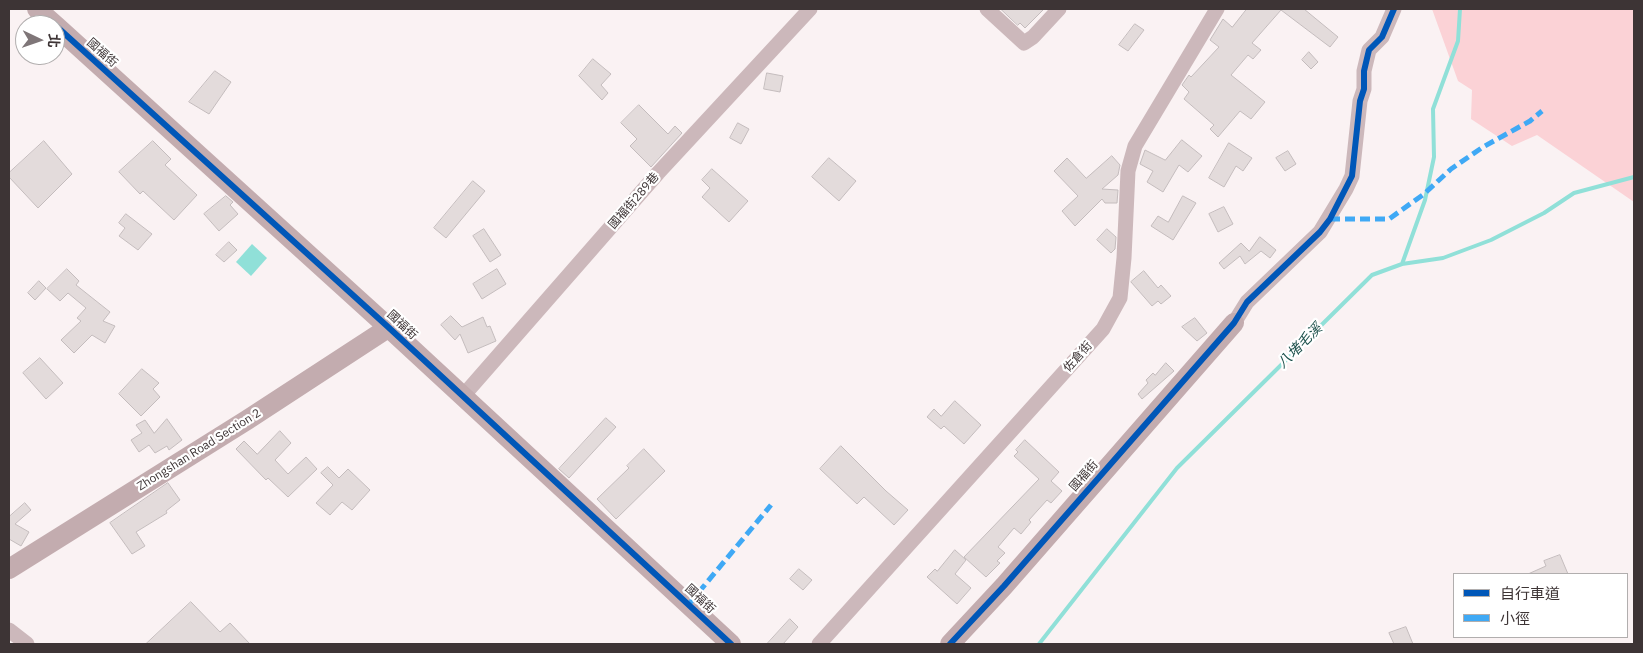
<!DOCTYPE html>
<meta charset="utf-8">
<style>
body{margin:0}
#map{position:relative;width:1643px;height:653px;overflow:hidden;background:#faf2f3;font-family:"IBM Plex Sans","Noto Sans TC",sans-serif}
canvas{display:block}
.frame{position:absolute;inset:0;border:10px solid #3d3435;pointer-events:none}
.legend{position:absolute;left:1453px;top:573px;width:175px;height:65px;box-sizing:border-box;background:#fff;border:1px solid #b1aeae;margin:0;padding:6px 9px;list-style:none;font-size:15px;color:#3d3435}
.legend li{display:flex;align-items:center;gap:10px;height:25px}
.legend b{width:25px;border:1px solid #b1aeae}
.north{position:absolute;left:15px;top:15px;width:50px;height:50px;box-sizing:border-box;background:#fff;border:1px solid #b1aeae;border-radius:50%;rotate:93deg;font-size:14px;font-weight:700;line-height:20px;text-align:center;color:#3d3435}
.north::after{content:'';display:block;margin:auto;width:18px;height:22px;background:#7f7678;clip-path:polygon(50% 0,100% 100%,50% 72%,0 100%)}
</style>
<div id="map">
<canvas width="1643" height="653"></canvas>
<div class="frame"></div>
<ul class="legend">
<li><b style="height:6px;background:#0057b8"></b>自行車道</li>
<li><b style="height:6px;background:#3fa9f5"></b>小徑</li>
</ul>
<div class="north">北</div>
</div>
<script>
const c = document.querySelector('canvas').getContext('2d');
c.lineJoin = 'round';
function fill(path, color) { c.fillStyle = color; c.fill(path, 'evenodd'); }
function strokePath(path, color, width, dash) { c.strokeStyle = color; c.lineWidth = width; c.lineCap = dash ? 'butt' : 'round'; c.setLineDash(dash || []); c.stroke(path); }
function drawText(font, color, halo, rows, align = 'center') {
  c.font = font + ' "IBM Plex Sans","Noto Sans TC",sans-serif'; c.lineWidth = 4.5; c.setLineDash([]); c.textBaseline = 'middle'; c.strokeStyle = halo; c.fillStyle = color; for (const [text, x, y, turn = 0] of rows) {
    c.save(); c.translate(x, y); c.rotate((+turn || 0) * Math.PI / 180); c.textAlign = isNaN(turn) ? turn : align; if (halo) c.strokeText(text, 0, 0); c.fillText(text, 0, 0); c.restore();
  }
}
fill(new Path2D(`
 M 1432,9 L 1634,9 L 1634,202 L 1537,135 L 1512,146 L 1471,119 L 1472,90 L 1458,81 Z`), '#fbd2d6');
fill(new Path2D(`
 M 252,244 L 267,258 L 251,276 L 236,262 Z`), '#90e0d8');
strokePath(new Path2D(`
 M 1402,264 L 1443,258 L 1491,240 L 1544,213 L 1574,193 L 1634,177
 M 1039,644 L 1177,468 L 1372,275 L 1402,264 L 1425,200 L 1434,157 L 1433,109 L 1458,41 L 1460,9`), '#90e0d8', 4);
const building = new Path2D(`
 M 1001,9 L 1044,9 L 1025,28 L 1020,23 L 1018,25 Z
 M 1247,9 L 1304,9 L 1338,37 L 1330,47 L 1281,10 L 1252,43 L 1261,50 L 1253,59 L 1248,55 L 1231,75 L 1265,102 L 1251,119 L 1240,111 L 1218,137 L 1210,129 L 1214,125 L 1184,99 L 1189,92 L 1182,85 L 1189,75 L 1191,77 L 1219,47 L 1210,40 L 1223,19 L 1232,27 Z
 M 1135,24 L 1144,30 L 1128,51 L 1119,45 Z
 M 1309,52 L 1318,62 L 1311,69 L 1302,60 Z
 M 593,59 L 611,74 L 601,85 L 608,93 L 602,100 L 579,76 Z
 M 215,71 L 231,82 L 209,114 L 189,102 Z
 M 767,73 L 783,76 L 780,92 L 764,89 Z
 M 639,105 L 668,134 L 675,126 L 682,133 L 651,167 L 630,146 L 637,139 L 621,123 Z
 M 738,123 L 749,129 L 741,144 L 730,138 Z
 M 1182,140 L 1202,156 L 1188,172 L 1179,165 L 1163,192 L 1147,182 L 1153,171 L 1140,164 L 1145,150 L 1165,160 Z
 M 44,141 L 72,174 L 38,208 L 9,177 L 9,173 Z
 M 153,141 L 171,159 L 165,165 L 197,195 L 174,220 L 143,191 L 140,194 L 119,172 Z
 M 1229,143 L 1252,158 L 1243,171 L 1236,166 L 1224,187 L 1209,178 Z
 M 1288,151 L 1296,164 L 1285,171 L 1276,158 Z
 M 1112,156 L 1120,165 L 1118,175 L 1102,189 L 1118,190 L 1117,203 L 1105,203 L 1102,199 L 1075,226 L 1062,211 L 1078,196 L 1054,171 L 1067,158 L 1086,178 Z
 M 829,158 L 856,181 L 839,201 L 812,177 Z
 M 712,169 L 748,201 L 729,222 L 702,197 L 710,188 L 702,180 Z
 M 473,181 L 485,191 L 446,238 L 434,228 Z
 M 226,196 L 233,202 L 230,205 L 238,214 L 219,231 L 204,214 Z
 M 1183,196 L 1196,203 L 1173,240 L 1151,226 L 1158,216 L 1168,222 Z
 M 1224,207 L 1233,224 L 1218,232 L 1209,214 Z
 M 126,214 L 152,234 L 138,250 L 119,236 L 125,228 L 119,223 Z
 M 484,229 L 501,255 L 490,262 L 473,236 Z
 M 1107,229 L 1116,237 L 1115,249 L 1111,253 L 1097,240 Z
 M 1260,237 L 1276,250 L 1270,258 L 1261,251 L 1245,264 L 1240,256 L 1224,269 L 1219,263 L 1241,243 L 1249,251 Z
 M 229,242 L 237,250 L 224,262 L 216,255 Z
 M 67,269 L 79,281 L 76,285 L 110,312 L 103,321 L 115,326 L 105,343 L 92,335 L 74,353 L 61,340 L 81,321 L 77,318 L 86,308 L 68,293 L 60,301 L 47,289 Z
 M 497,269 L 506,284 L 482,299 L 473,284 Z
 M 1144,271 L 1158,288 L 1161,285 L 1171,296 L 1161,304 L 1158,301 L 1152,306 L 1131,282 Z
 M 39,281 L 46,288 L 35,300 L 28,293 Z
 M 451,316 L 462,327 L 483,317 L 487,327 L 490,326 L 496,341 L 468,353 L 460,334 L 455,340 L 441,325 Z
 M 1195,318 L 1207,333 L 1197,341 L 1182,327 Z
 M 40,358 L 63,383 L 46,399 L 23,373 Z
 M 1166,363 L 1174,371 L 1142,399 L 1138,394 L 1148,383 L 1146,380 L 1153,373 L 1155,375 Z
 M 142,369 L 159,383 L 153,389 L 160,397 L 141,416 L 119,394 Z
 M 955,401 L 981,425 L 964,444 L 944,426 L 941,429 L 927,417 L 934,409 L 941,416 Z
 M 606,418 L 616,427 L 569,478 L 559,469 Z
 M 167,419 L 182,440 L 169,450 L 167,446 L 155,453 L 149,445 L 139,452 L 131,440 L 142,433 L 136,425 L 145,420 L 154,433 Z
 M 280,431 L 291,443 L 275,460 L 288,474 L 306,457 L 317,469 L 288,497 L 268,478 L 266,480 L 236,449 L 244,441 L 257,454 Z
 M 1025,440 L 1059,472 L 1051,481 L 1062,491 L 1051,503 L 1047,500 L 1029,520 L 1031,522 L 1021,534 L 1014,528 L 998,547 L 1005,553 L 997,561 L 1000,563 L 986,577 L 964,557 L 1039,479 L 1014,456 L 1018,452 L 1016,450 Z
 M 841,446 L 886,491 L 908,510 L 894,525 L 864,497 L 857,504 L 820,469 Z
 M 644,449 L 665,471 L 616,519 L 597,499 L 629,468 L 627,466 Z
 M 328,467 L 339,478 L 348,469 L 370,490 L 352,510 L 342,502 L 330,515 L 316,503 L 333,485 L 321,473 Z
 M 168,483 L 180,500 L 166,511 L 167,513 L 136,532 L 145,546 L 132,554 L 110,523 Z
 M 25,503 L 31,510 L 15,524 L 29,532 L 21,546 L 9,539 L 9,517 Z
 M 955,550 L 966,560 L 955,574 L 971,588 L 957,604 L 927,577 L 935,569 L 937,571 Z
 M 1560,555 L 1568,574 L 1528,574 L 1546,566 L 1544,561 Z
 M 799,569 L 812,580 L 803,590 L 790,579 Z
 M 191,602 L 220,632 L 230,623 L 250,644 L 146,644 Z
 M 790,619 L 798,627 L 783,644 L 767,644 Z
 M 1406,627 L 1413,644 L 1394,644 L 1389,633 Z`);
fill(building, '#e3dbdb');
strokePath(building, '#c4bcbd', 1);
strokePath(new Path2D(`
 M 987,9 L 1024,43 L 1033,37 L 1059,9
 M 1234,323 L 1247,302 L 1320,232 L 1346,189 L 1352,176 L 1360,101 L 1364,89 L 1364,71 L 1369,50 L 1382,37 L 1394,9
 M 463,396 L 658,173 L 810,9
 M 9,630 L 27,644
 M 819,644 L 1103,329 L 1120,298 L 1124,258 L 1128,171 L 1135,146 L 1217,9`), '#ccb8bb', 15);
strokePath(new Path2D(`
 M 37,9 L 55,25
 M 55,25 L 387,326 L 731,644
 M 9,569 L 247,420 L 388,328
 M 950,644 L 1004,586 L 1234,323`), '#c3acaf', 20);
strokePath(new Path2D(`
 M 1330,219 L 1389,219 L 1424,194 L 1451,169 L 1483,147 L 1530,121 L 1542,111
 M 689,604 L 771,505`), '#3fa9f5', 5, [10, 5]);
strokePath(new Path2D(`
 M 55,25 L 387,326 L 731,644
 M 950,644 L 1004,586 L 1234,323 L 1247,302 L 1320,232 L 1330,219 L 1352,176 L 1360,101 L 1364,89 L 1364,71 L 1369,50 L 1382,37 L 1394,9`), '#0057b8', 6);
drawText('12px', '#3d3435', '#fff', [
 ["國福街",102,53,42],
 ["國福街289巷",634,201,-49],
 ["國福街",402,325,43],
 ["佐倉街",1078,357,-48],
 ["Zhongshan Road Section 2",199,450,-32],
 ["國福街",1084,476,-49],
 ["國福街",700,599,43]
]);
drawText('italic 14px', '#1c504b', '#fff', [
 ["八堵毛溪",1300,346,-45]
]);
</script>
